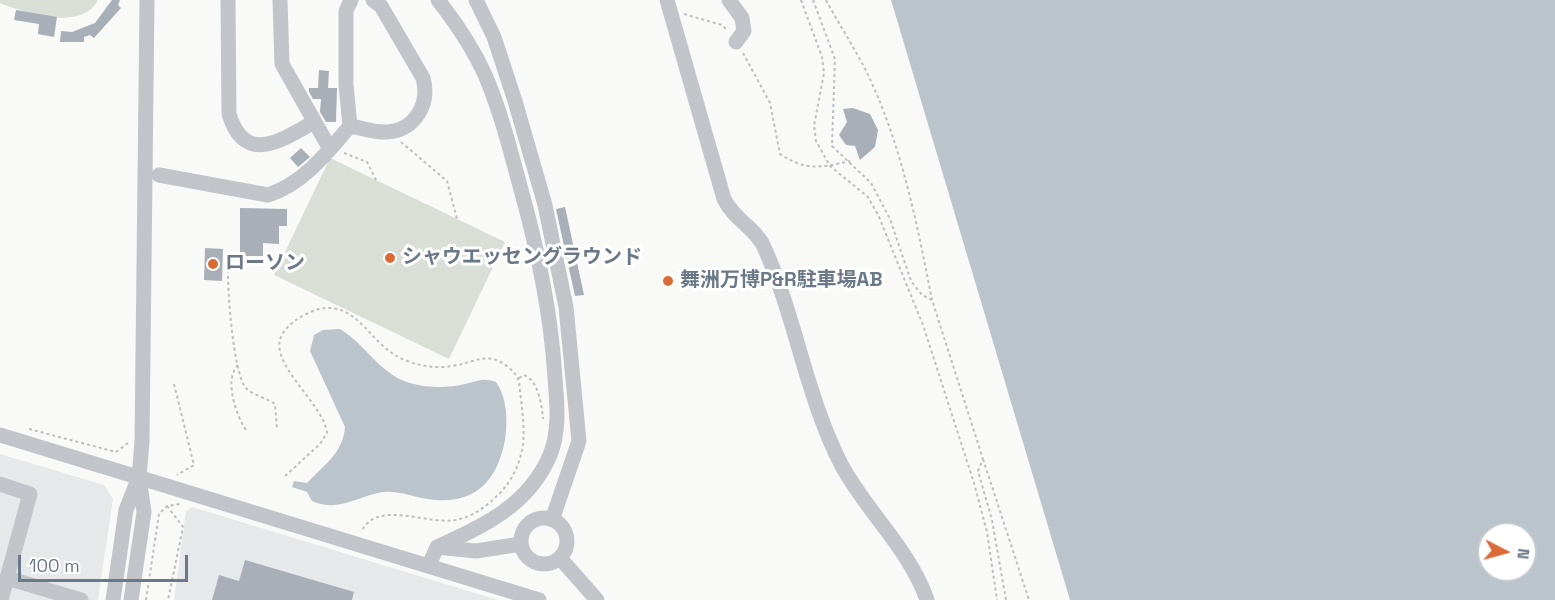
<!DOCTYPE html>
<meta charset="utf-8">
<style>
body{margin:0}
#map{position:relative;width:1555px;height:600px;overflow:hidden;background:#f9f9f8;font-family:"Space Grotesk",sans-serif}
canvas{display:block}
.north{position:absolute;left:1477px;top:522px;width:60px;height:60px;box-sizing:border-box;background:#fff;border:2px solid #c3c9cf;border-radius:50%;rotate:96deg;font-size:16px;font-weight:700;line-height:24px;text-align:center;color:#6a7887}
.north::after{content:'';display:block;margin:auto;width:21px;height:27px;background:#db6b36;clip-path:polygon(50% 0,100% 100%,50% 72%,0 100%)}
.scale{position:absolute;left:18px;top:555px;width:170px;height:27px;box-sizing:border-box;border:3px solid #6a7887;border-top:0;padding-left:8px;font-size:18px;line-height:21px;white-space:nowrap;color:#6a7887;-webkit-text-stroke:4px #fff;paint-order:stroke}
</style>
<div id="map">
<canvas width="1555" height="600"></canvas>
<div class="north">N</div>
<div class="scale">100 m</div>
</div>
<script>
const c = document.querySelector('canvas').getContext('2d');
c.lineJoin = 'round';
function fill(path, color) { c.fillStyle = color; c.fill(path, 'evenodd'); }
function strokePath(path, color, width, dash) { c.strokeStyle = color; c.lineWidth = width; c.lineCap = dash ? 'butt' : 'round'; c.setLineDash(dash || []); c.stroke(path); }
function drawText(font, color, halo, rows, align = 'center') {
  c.font = font + ' "Space Grotesk","Noto Sans JP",sans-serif'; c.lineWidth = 6; c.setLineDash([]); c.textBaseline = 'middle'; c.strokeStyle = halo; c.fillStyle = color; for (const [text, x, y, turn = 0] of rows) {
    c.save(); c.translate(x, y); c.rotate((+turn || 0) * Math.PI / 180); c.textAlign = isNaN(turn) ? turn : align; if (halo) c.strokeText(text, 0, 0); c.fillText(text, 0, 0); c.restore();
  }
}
fill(new Path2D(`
 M 0,454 L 104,485 L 113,499 L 98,600 L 0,600 Z
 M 192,507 L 498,600 L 174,600 L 186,511 Z`), '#e7e8e9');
fill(new Path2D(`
 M 0,0 L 98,0 C 82,32 25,13 0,3 Z
 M 330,158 L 505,242 L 449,359 L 274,275 Z`), '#d9ded7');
fill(new Path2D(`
 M 891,0 L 1555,0 L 1555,600 L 1070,600 ZM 1489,534 L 1525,534 L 1525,570 L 1489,570 Z
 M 340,329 C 367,345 381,377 414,384 C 428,388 451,388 465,384 C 478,381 483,377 496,382 C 507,397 508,422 505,440 C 497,482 474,506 428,499 C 413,497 398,490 383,492 C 357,496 339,513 312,501 L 307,492 L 292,487 L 294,481 L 307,483 C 324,465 343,453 345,427 L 310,351 L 314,335 L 323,330 Z`), '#bbc4ca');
fill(new Path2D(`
 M 112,0 L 120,0 L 118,5 L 121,8 L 94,38 L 90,35 L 84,37 L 84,42 L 60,42 L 61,31 L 72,32 L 95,23 Z
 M 16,10 L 57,17 L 54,37 L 38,34 L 39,24 L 14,20 Z
 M 319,70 L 329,71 L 328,88 L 337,88 L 336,122 L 326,122 L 320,112 L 321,99 L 313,99 L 309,92 L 309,88 L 318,88 Z
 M 853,108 L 870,114 L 878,130 L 875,147 L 860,160 L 855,146 L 846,145 L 839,135 L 847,122 L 843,109 Z
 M 301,148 L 310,157 L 298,167 L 290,158 Z
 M 565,207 L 584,295 L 575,296 L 556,209 Z
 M 240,208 L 287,209 L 287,226 L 279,226 L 279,244 L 263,243 L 263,256 L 240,256 Z
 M 205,248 L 223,249 L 222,281 L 204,280 Z
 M 245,560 L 354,592 L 352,600 L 212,600 L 219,575 L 239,581 Z`), '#a8afb7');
strokePath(new Path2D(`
 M 801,0 L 822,57 L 824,73 L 814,126 L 816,141 L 830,166 L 868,197 L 879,217 L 923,325 L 974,483 L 987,532 L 997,600
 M 813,0 L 835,59 L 832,146 L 871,183 L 890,219 L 911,281 L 922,295 L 932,300 L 983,459 L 978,471 L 992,520 L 1006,600
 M 826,0 C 842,30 861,57 874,88 C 904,156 918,229 932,300
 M 684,14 L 722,25 L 728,31
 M 743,53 L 770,103 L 780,154 C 806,171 820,168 850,161
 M 401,142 L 447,181 L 457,219
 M 344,153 L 367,162 L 376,180
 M 228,264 C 227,286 233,374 246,388 C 252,395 267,398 275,404 L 277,429
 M 238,365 C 223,380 237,417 247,432
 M 519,378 L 524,375 C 538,380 542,405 543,419
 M 174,384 L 194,465 L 177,475
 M 29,429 L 116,452 L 128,443
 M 983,459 L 1029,600
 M 285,476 L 320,444 L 327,433 C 324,403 264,361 283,333 C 289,324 298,318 308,313 C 352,293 366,338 395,355 C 401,359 410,362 416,364 C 428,367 441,368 452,366 C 474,363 488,350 508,367 C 513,371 516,374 519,381 C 521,402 525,424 523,445 C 520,464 512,481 499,494 C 488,505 475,515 460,519 C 431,528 378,497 361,532
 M 167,506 L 183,527 L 168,600
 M 146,600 L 159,514 L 167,506 L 180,504`), '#bcbec1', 2, [3, 3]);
strokePath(new Path2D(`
 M 228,0 L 229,114 C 245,166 282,140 314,122
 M 280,0 L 282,64 L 330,149
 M 476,0 L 494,37 L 515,101 L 545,205 L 566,307 L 579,441 L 552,520
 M 667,0 L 724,199 C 734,220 756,228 764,247 C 796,318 806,397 842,466 C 867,512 910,550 927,600
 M 729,0 L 742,18 L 744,31 L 736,42
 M 350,126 L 346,85 L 346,11 L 351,0
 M 159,175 L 268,195 C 303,184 327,153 350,126 C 362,128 376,133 387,132 C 416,130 430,103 423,78 L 381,6 L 373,0
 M 0,435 L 539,600
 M 0,484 L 30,494 L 7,578 L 81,600
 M521 541a23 23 0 1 1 46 0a23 23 0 1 1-46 0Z
 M 437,547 L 476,551 L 521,544
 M 560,558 L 597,600
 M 429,565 L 437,547 C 484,526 529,505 550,455 C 560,431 557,403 555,378 C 551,312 538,250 520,186 C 510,149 501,113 486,77 C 474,50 457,24 438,0
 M 1,600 L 7,578
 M 113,600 L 126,510 L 139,477
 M 131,600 L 144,512 L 139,477 L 142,442 L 147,0`), '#c1c5c9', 15);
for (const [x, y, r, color] of [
 [390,258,6,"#db6b36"],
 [213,264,6,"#db6b36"],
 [668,281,6,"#db6b36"]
]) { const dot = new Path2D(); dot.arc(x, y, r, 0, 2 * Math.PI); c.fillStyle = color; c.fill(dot); strokePath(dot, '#fff', 2); }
drawText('bold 20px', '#6a7887', '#fff', [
 ["シャウエッセングラウンド",402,258],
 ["ローソン",225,264],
 ["舞洲万博P&R駐車場AB",680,281]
], 'left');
</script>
